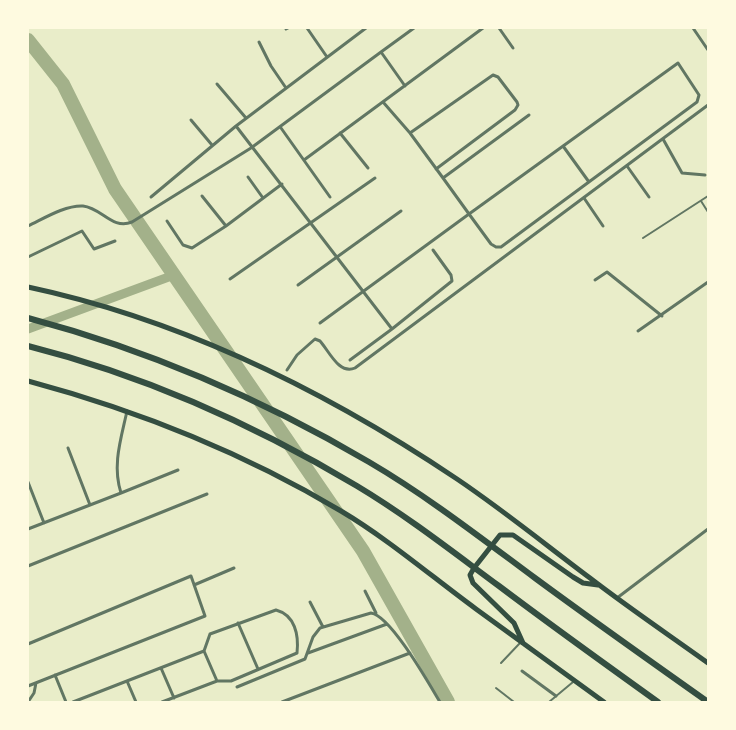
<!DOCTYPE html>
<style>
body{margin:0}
#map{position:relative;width:736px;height:730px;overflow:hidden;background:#e9edc9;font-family:"PT Sans",sans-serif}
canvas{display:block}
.frame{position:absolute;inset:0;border:29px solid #fefae0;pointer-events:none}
</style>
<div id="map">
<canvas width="736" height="730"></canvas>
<div class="frame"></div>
</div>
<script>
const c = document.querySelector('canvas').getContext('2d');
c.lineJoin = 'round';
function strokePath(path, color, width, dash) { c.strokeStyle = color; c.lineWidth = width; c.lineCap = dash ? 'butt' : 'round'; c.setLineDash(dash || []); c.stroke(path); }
strokePath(new Path2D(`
 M 28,329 L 174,275`), '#a3b18a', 9);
strokePath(new Path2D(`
 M 28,40 L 63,84 L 115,189 L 363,551 L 448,702`), '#a3b18a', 14);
strokePath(new Path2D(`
 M 701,201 L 708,212
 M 643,238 L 708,196
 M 501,663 L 520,643
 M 496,688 L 514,702
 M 549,702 L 573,682`), '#617663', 2);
strokePath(new Path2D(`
 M 307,28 L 327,57
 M 499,28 L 513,48
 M 693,28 L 708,50
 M 286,29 L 288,28
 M 259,42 L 271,66 L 286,88
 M 381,52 L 414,28
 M 678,63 L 699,95 L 697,102 L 501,247 L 496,247 L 491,244 L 469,214 Z
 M 217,84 L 246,118
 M 383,102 L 410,133 L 443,178
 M 191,120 L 212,145
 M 236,126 L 392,329 L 350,360
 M 281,128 L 330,197
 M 340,133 L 368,168
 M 410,133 L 493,75 L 498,77 L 517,102 L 518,105 L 515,110 L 436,169
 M 663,139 L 682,173 L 705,175
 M 563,146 L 589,182
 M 304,160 L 483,28
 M 627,166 L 649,197
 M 248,177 L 263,198
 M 202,196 L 226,226
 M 151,197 L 236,126 L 366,28
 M 584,198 L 603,226
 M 167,221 L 183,245 L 192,248 L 226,226 L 282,184
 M 28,226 C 43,219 65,205 83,206 C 102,208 112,230 132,222 L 251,148 L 381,52 L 405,86
 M 28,257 L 82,231 L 94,249 L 115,241
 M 230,279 L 375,178
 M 595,280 L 607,272 L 662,316
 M 298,285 L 401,211
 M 320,323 L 469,214 L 443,178 L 529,115
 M 392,329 L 452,281 L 451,275 L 433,250
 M 638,331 L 708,282
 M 287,370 L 297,355 L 315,339 L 320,341 C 329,351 339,375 355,368 L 708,105
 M 68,448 L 90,505
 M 28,482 L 44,523
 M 121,493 L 178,470
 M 28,529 L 121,493 C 112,465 121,439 127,411
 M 28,566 L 207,494
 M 194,585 L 234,568
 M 365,591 L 376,613
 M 617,598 L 708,529
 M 310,602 L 323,627
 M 238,623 L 258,669
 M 28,644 L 191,576 L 205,616 L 28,686
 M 308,653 L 387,624
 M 161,668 L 174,698
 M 522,671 L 556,696
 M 55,675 L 66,702
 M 127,681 L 136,702
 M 237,687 L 305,659 L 313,637 L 320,628 L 371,613 C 391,616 429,684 440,702
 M 28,702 L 34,693 L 36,683
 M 73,702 L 204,651
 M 162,702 L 217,681 L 231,681 L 297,653 C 299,635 295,615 276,610 L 210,634 L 204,651 L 217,681
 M 282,702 L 410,653`), '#617663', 3);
strokePath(new Path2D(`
 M 28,287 C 183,320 326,391 457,479 C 503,510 546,545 590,578 C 629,608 669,635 708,663
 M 28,381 C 136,410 244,453 341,511 C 388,539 431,576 476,609 C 518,640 561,671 604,702
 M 523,643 L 514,623 L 473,583 L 470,575 L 474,568 L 500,535 L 513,535 L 573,577 L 583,583 L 598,585`), '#344e41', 5);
strokePath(new Path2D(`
 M 28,318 C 148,350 262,399 369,462 C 427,496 481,538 535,578 C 592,620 650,661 708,702
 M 28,346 C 143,375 255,425 357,486 C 407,516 453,552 499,586 C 552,626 605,664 658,702`), '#344e41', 6);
</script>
